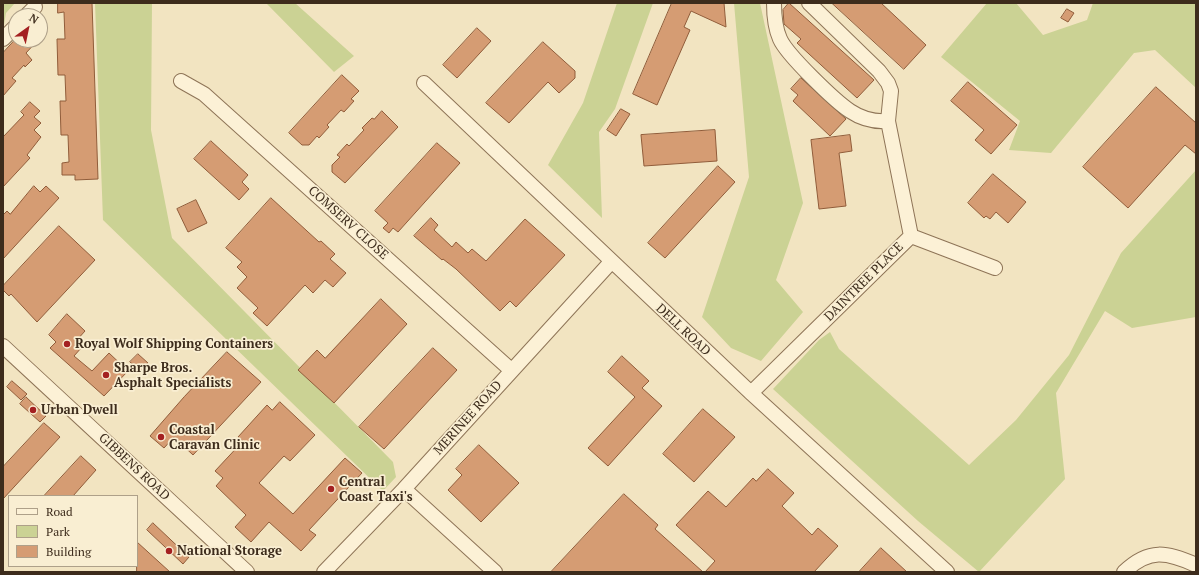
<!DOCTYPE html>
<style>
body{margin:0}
#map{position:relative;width:1199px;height:575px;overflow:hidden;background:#f2e4c1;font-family:"PT Serif",serif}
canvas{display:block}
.frame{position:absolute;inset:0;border:4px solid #3d2c1c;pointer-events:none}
.legend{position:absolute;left:8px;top:495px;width:130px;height:72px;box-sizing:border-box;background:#f9eed2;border:1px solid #aea089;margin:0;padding:5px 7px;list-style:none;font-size:12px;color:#3d2c1c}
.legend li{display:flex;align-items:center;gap:8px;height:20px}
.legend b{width:20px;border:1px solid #aea089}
.north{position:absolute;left:8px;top:8px;width:40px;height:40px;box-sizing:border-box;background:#f9eed2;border:1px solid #aea089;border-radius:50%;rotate:33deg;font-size:11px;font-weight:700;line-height:16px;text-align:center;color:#3d2c1c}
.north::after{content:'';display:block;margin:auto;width:14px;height:18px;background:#a42021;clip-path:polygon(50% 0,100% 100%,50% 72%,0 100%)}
</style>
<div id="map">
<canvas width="1199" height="575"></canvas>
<div class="frame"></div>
<ul class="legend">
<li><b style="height:5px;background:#fcf1d6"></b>Road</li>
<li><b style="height:11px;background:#cbd294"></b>Park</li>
<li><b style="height:11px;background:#d59c73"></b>Building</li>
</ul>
<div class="north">N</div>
</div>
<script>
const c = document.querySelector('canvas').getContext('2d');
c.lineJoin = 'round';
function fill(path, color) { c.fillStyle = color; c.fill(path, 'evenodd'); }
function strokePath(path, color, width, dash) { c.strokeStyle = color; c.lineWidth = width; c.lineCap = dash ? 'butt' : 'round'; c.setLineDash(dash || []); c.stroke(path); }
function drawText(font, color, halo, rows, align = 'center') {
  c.font = font + ' "PT Serif",serif'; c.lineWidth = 3.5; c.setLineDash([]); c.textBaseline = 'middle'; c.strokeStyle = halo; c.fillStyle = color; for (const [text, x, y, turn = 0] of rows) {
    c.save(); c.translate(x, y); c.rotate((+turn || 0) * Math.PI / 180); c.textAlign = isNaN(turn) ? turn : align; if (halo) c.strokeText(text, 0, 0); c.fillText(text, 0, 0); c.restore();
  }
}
fill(new Path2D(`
 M 3,3 L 15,3 L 6,13 L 3,30 Z
 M 95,3 L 152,3 L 151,130 L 172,238 L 393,462 L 396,477 L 383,491 L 103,220 Z
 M 266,3 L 295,3 L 354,56 L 334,72 Z
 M 617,3 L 653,3 L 615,109 L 599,132 L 602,218 L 548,165 L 583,103 Z
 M 734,3 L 760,3 L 803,203 L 776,280 L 803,312 L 761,361 L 731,348 L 702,317 L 749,177 Z
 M 987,3 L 1016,3 L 1043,35 L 1087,20 L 1093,3 L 1196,3 L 1196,88 L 1155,50 L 1134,53 L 1051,153 L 1009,150 L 1020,121 L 941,57 Z
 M 1196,170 L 1196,317 L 1132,328 L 1105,311 L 1056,393 L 1065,479 L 979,572 L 918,521 L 773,389 L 819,340 L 830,332 L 839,349 L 969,465 L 1016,420 L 1069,355 L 1121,253 Z`), '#cbd294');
const building = new Path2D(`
 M 58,3 L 92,3 L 98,179 L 75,180 L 75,175 L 62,175 L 62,163 L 69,162 L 68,135 L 61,135 L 60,101 L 66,101 L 65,75 L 58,75 L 57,39 L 65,39 L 64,12 L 58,13 Z
 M 672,3 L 724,3 L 726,27 L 691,11 L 684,27 L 690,30 L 657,105 L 633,94 Z
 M 789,3 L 874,80 L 857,98 L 797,43 L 801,39 L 784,24 L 783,10 Z
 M 832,3 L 881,3 L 926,45 L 904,69 Z
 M 1067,9 L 1074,13 L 1068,22 L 1061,18 Z
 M 477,28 L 491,41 L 457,78 L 443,65 Z
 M 15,40 L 38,40 L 26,53 L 32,60 L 25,67 L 24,65 L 12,78 L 16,81 L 3,96 L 3,53 Z
 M 543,42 L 575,71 L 575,78 L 559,93 L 548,82 L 509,123 L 486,103 Z
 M 342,75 L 359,91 L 351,99 L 354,101 L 344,112 L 341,110 L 327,125 L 329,127 L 319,138 L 317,136 L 309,145 L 302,145 L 289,133 Z
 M 801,78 L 846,119 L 830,136 L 793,101 L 798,95 L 791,89 Z
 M 968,82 L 1017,125 L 991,154 L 975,140 L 984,130 L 951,101 Z
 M 1156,87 L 1196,123 L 1196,154 L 1185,145 L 1128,208 L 1083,167 Z
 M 30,102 L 40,111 L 34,117 L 41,123 L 34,130 L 41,137 L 27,155 L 30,158 L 3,187 L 3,137 L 24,115 L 21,112 Z
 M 621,109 L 630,114 L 616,136 L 607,130 Z
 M 382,111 L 398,127 L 345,183 L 332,172 L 332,165 L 340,157 L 337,155 L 347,144 L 349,146 L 364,130 L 362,128 L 372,118 L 374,119 Z
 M 715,130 L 717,161 L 644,166 L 641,135 Z
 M 850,135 L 852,151 L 839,153 L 846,206 L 819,209 L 811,140 Z
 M 211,141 L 248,175 L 242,182 L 249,189 L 239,200 L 194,159 Z
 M 437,143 L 460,163 L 398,232 L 393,228 L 389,233 L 383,228 L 388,223 L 375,211 Z
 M 718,166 L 735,182 L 665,258 L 648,243 Z
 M 993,174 L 1026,202 L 1008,223 L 996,212 L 990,219 L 986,216 L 984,218 L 968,203 Z
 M 34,186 L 40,192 L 46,186 L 59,198 L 3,259 L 3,215 L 7,211 L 10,214 Z
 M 271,198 L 319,242 L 321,241 L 335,254 L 330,259 L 346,273 L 333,287 L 325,280 L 313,293 L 305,285 L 267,326 L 253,313 L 258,308 L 237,288 L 247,277 L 237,267 L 242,262 L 226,248 Z
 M 196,200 L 207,223 L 188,232 L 177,209 Z
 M 431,218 L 438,225 L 434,230 L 452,247 L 456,242 L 468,253 L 472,249 L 486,261 L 525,219 L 565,255 L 516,307 L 510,301 L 500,311 L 456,269 L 443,259 L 442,260 L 414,236 Z
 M 59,226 L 95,260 L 37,322 L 11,294 L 9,296 L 3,290 L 3,286 Z
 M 381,299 L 407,324 L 334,403 L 298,370 L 317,350 L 325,358 Z
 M 67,314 L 85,331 L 76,341 L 82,347 L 74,356 L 92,371 L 109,353 L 128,371 L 104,396 L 50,348 L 56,342 L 49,335 Z
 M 433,348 L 457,370 L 384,449 L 359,427 Z
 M 227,352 L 261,382 L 193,455 L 174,437 L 164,448 L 150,436 L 184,397 Z
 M 138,354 L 148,363 L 141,371 L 130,362 Z
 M 622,356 L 649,381 L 642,388 L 662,406 L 608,466 L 588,448 L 635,397 L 608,372 Z
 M 12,381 L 27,394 L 21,400 L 7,387 Z
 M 26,397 L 46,416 L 40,422 L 20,404 Z
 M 280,402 L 315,435 L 290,461 L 284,456 L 259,483 L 293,514 L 345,458 L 362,473 L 309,530 L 316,535 L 301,551 L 269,522 L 251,542 L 235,527 L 246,515 L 216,486 L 223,478 L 215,471 L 243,441 L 238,437 L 267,405 L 272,410 Z
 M 703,409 L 735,437 L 694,482 L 663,454 Z
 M 44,423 L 60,437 L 3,499 L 3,467 Z
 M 479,445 L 519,483 L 481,522 L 448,490 L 462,475 L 456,469 Z
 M 81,456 L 96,470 L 73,496 L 44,496 Z
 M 768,469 L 794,493 L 782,506 L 812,535 L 818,528 L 838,546 L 814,572 L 705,572 L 715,561 L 676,525 L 708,491 L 726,507 L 753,478 L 756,481 Z
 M 624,494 L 658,525 L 655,529 L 703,572 L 551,572 Z
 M 153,523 L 189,557 L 183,564 L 147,530 Z
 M 137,542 L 170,572 L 137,572 Z
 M 881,548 L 907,572 L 859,572 Z`);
fill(building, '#d59c73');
strokePath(building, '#905c3a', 1);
const minor = new Path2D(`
 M 774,3 C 774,15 775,28 780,39 C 787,55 835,101 850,111 C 862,119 875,122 888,121
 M 26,16 L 35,7
 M 3,39 L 16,26
 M 181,81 L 204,94 L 511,370
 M 424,83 L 751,393 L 947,572
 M 911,236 L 995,268
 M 3,346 L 247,572
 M 751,393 L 911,236 L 888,121 L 891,91 L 888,83 L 879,71 L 809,3
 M 404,489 L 495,572
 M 324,572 L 404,489 L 611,262
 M 1124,572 C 1149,548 1167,552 1196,565`);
strokePath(minor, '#8e7457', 16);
strokePath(minor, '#fcf1d6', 14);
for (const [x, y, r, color] of [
 [67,344,4,"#a42021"],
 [106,375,4,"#a42021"],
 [33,410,4,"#a42021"],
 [161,437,4,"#a42021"],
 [331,489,4,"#a42021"],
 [169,551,4,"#a42021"]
]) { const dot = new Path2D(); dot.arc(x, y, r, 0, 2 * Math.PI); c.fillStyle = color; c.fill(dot); strokePath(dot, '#f9eed2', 1.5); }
drawText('13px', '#3d2c1c', '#f9eed2', [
 ["COMSERV CLOSE",348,223,42],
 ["DAINTREE PLACE",864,282,-45],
 ["DELL ROAD",683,330,43],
 ["MERINEE ROAD",468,418,-48],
 ["GIBBENS ROAD",134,467,43]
]);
drawText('bold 13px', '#3d2c1c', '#f9eed2', [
 ["Royal Wolf Shipping Containers",75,344],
 ["Sharpe Bros.",114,368],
 ["Asphalt Specialists",114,383],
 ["Urban Dwell",41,410],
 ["Coastal",169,430],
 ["Caravan Clinic",169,445],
 ["Central",339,482],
 ["Coast Taxi's",339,497],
 ["National Storage",177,551]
], 'left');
</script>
